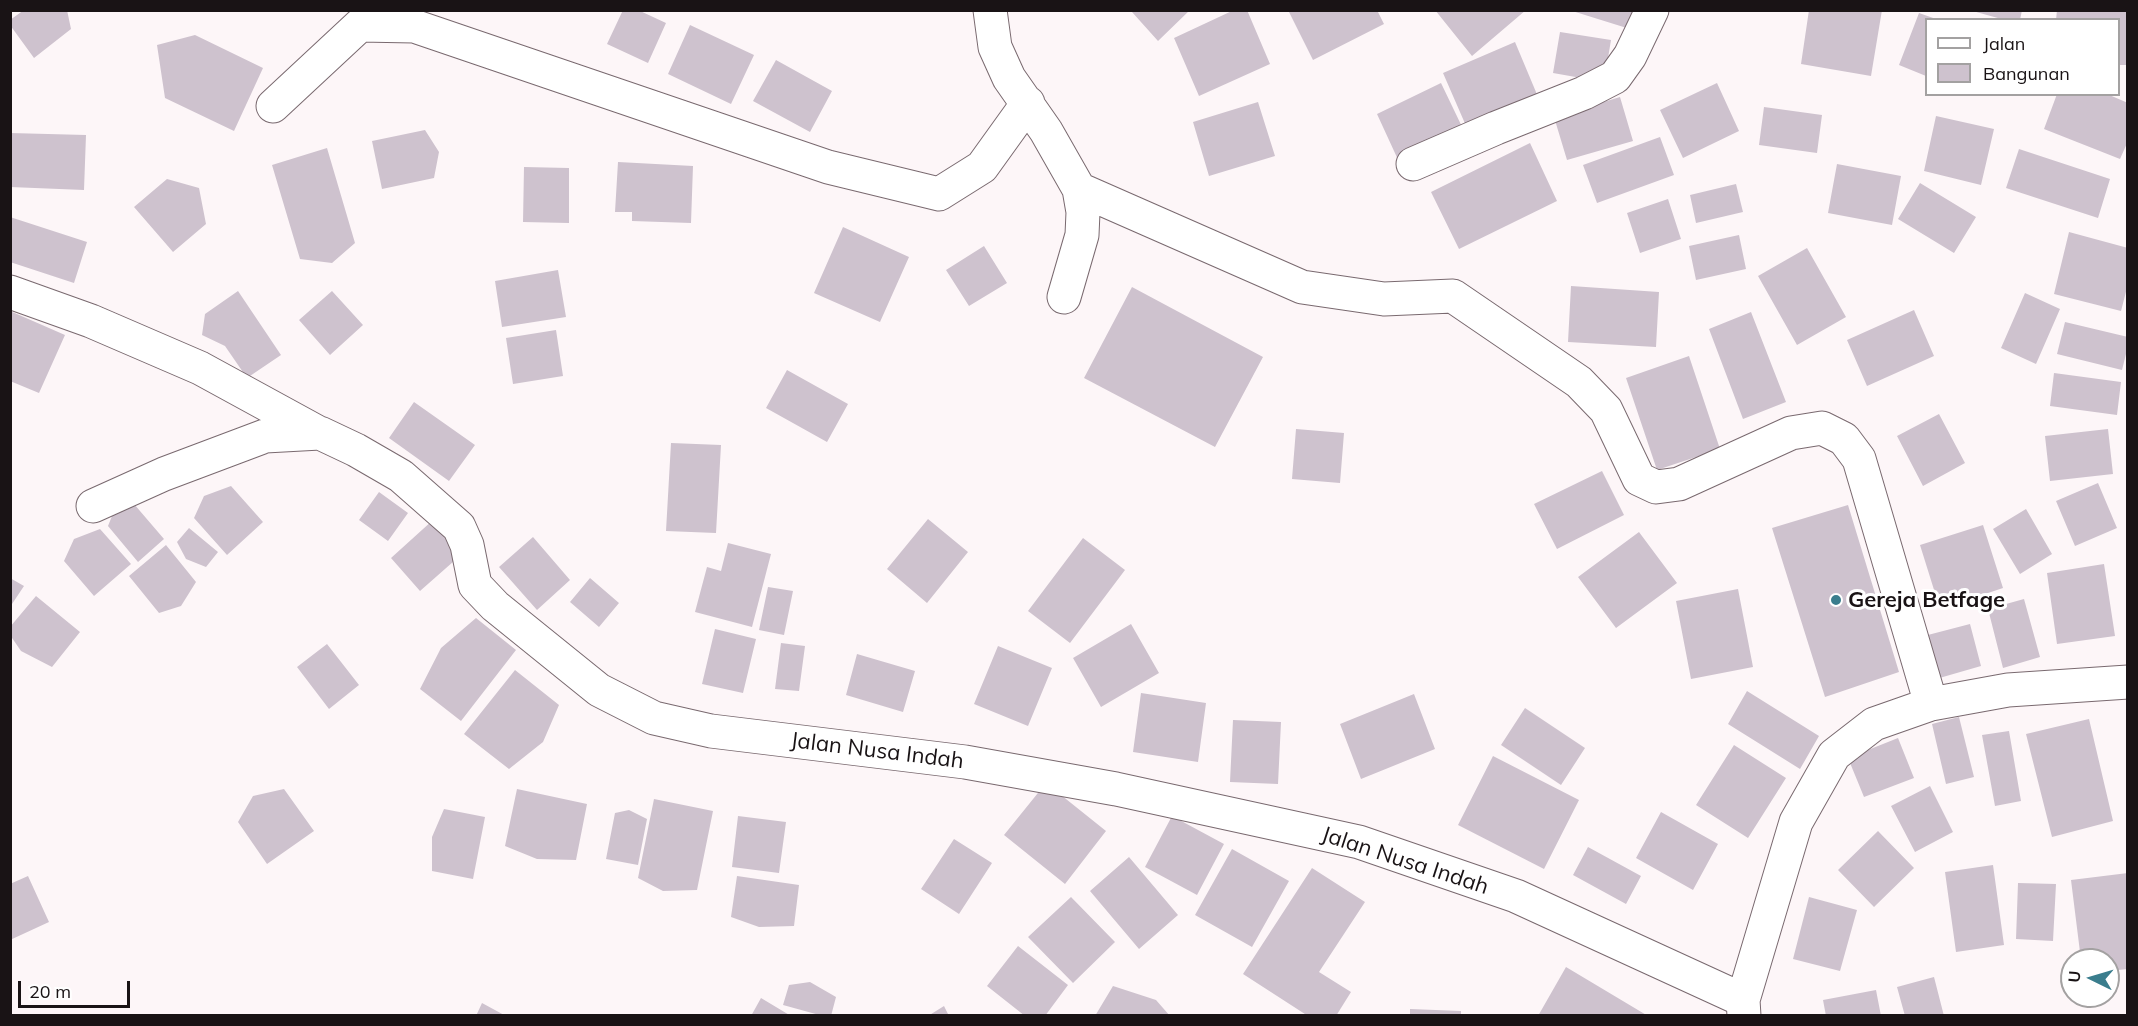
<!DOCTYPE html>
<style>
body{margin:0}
#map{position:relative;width:2138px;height:1026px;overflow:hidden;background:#fdf6f8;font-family:Mulish,sans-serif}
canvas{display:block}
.frame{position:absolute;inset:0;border:12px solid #191315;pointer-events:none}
.legend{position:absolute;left:1925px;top:18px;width:195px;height:78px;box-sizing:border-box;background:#fff;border:2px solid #a3a1a1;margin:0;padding:8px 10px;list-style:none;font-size:18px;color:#191315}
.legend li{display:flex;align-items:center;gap:12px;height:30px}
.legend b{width:30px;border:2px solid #a3a1a1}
.north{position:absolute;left:2060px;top:948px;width:60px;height:60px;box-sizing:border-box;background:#fff;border:2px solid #a3a1a1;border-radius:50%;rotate:275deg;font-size:16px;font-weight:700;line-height:24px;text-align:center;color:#191315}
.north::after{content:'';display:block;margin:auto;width:21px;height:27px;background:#3a7d8d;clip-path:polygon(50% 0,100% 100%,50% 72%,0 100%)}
.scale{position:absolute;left:18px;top:981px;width:112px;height:27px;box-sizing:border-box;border:3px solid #191315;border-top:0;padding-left:8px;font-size:18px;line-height:21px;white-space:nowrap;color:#191315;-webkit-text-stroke:4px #fff;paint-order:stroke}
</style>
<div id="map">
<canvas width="2138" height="1026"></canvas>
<div class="frame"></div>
<ul class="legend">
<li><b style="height:8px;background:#fff"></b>Jalan</li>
<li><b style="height:16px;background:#cec2ce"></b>Bangunan</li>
</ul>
<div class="north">U</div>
<div class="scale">20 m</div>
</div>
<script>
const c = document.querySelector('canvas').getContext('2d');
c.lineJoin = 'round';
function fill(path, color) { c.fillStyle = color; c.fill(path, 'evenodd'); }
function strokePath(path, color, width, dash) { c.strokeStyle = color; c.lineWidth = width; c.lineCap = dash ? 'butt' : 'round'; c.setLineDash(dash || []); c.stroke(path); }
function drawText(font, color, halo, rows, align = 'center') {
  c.font = font + ' Mulish,sans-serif'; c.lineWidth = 6; c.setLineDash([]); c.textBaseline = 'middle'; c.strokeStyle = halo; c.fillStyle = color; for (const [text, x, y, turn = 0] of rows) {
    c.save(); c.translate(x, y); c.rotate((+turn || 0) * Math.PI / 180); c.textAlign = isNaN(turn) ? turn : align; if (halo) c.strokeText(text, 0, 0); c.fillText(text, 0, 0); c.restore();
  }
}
fill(new Path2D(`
 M 24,10 L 67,10 L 71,29 L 34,58 L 10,25 L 10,20 Z
 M 623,10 L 638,10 L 666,23 L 648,63 L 607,44 Z
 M 1134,10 L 1190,10 L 1158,41 L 1132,12 Z
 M 1234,10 L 1247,10 L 1270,64 L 1199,96 L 1174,38 Z
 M 1288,10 L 1377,10 L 1384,24 L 1313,60 Z
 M 1435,10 L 1526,10 L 1472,56 Z
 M 1569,10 L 1635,10 L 1630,29 Z
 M 1809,10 L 1882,10 L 1871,76 L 1801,64 Z
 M 1969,10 L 2022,10 L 2020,20 L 2005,20 Z
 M 2057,10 L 2128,10 L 2128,65 L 2118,65 L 2118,20 L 2056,20 Z
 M 1919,13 L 1936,19 L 1926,20 L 1926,76 L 1899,65 Z
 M 690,25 L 754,55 L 731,104 L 668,74 Z
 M 1560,32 L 1611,40 L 1604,82 L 1553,73 Z
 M 195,35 L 263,68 L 234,131 L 165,98 L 157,45 Z
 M 1515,42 L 1541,104 L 1470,135 L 1443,73 Z
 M 776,60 L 832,91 L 810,132 L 753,101 Z
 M 1441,83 L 1465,133 L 1400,164 L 1377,114 Z
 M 1717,83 L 1739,131 L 1683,158 L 1660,110 Z
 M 2057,94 L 2107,94 L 2128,103 L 2128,141 L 2120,159 L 2044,129 Z
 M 1620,97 L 1633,141 L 1567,160 L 1554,117 Z
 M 1258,102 L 1275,156 L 1209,176 L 1193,122 Z
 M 1764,107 L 1822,115 L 1817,153 L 1759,145 Z
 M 1936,116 L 1994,129 L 1981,185 L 1924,171 Z
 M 425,130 L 439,152 L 434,178 L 382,189 L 372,141 Z
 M 10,133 L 86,135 L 84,190 L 10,187 Z
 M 1660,137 L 1674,175 L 1597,203 L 1583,165 Z
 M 1530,143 L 1557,201 L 1459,249 L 1431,192 Z
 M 327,148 L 355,243 L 332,263 L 300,259 L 272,165 Z
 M 2019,149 L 2110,179 L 2098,218 L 2006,188 Z
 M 618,162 L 693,166 L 691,223 L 632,221 L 632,212 L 615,212 Z
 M 1837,164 L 1901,176 L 1892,225 L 1828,213 Z
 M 524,167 L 569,168 L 569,223 L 523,222 Z
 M 167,179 L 199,188 L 206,224 L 173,252 L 134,207 Z
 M 1920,183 L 1976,217 L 1954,253 L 1898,219 Z
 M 1736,184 L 1743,212 L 1696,223 L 1690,195 Z
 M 1668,199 L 1681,239 L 1640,253 L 1627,213 Z
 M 10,217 L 87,242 L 74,283 L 10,262 Z
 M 843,227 L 909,257 L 880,322 L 814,293 Z
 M 2069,232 L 2128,248 L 2128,284 L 2121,311 L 2054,294 Z
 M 1739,235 L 1746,269 L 1696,280 L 1689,246 Z
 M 984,246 L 1007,283 L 969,306 L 946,270 Z
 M 1807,248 L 1846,317 L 1797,345 L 1758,276 Z
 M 558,270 L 566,317 L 502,327 L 495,281 Z
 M 1571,286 L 1659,292 L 1656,347 L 1568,342 Z
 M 1132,287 L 1263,357 L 1215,447 L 1084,378 Z
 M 238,291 L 281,355 L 247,378 L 225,346 L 202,335 L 205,314 Z
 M 332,291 L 363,325 L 330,355 L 299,320 Z
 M 2025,293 L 2060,309 L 2036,364 L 2001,348 Z
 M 1914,310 L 1934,356 L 1867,386 L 1847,340 Z
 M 10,311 L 65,335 L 39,393 L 10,381 Z
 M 1751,312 L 1786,402 L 1743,419 L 1709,329 Z
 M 2065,322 L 2128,337 L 2128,346 L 2122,370 L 2057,354 Z
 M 556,330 L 563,376 L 513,384 L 506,338 Z
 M 1689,356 L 1720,449 L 1657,470 L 1626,378 Z
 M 787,370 L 848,404 L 827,442 L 766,408 Z
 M 2054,373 L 2121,382 L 2117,415 L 2050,406 Z
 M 414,402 L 475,445 L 449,481 L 389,438 Z
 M 1939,414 L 1965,463 L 1923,486 L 1897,436 Z
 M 1296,429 L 1344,433 L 1340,483 L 1292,479 Z
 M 2108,429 L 2113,474 L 2050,481 L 2045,436 Z
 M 671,443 L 721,445 L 716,533 L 666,531 Z
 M 1602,471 L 1624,515 L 1557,549 L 1534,504 Z
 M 2098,483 L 2117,528 L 2075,546 L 2056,501 Z
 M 231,486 L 263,522 L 227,555 L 194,518 L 204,496 Z
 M 379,492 L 408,513 L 388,541 L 359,520 Z
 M 134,504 L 164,539 L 138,562 L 108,526 L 114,511 Z
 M 1848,505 L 1899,672 L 1825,697 L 1772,528 Z
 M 2026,509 L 2052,554 L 2020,574 L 1993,529 Z
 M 928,519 L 968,552 L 927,603 L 887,569 Z
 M 433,520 L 462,554 L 420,591 L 391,558 Z
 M 1983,525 L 2003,588 L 1940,609 L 1920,545 Z
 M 189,528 L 218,552 L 206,567 L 186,559 L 177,542 Z
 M 100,529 L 131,564 L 94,596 L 64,561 L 74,539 Z
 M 1639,532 L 1677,583 L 1616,628 L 1578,577 Z
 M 533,537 L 570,580 L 537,610 L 499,567 Z
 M 1083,538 L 1125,570 L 1070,643 L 1028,611 Z
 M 728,543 L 771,554 L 752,627 L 695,612 L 707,567 L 721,571 Z
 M 166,545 L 196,582 L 181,606 L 159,613 L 129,576 Z
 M 2104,564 L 2115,636 L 2057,644 L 2047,573 Z
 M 10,578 L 24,586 L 10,607 Z
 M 590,578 L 619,603 L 599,627 L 570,602 Z
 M 768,587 L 793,591 L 784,635 L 759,630 Z
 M 1738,589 L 1753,667 L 1691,679 L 1676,601 Z
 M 36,596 L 80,632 L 52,667 L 21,651 L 10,635 L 10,627 Z
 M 2024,599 L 2040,657 L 2003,668 L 1988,609 Z
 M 476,618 L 516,650 L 461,721 L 420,689 L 441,648 Z
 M 1131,624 L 1159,673 L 1101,707 L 1073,658 Z
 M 1970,624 L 1981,666 L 1936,679 L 1924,636 Z
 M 715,629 L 756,639 L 743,693 L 702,684 Z
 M 781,643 L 805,646 L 799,691 L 775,689 Z
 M 327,644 L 359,685 L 329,709 L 297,667 Z
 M 998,646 L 1052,668 L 1028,726 L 974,704 Z
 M 857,654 L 915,671 L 903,712 L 846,695 Z
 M 515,670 L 559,705 L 543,742 L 509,769 L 464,734 Z
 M 1747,691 L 1819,736 L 1800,769 L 1728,724 Z
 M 1141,693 L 1206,703 L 1198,762 L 1133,752 Z
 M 1414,694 L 1435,749 L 1361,779 L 1340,724 Z
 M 1525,708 L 1585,748 L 1561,785 L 1501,745 Z
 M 1959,717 L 1974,777 L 1946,784 L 1932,724 Z
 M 2089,719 L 2113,821 L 2052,837 L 2026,734 Z
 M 1233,720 L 1281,722 L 1278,784 L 1230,782 Z
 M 2009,731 L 2021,801 L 1995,806 L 1982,735 Z
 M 1898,738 L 1914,778 L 1864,797 L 1848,758 Z
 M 1734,745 L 1786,778 L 1748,838 L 1696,805 Z
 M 1493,756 L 1579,800 L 1544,869 L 1458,825 Z
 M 1046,783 L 1106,831 L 1065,884 L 1004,835 Z
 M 1930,786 L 1953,832 L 1915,852 L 1891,806 Z
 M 284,789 L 314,831 L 267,864 L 238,822 L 253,796 Z
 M 517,789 L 587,804 L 576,860 L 537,859 L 505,846 Z
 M 654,799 L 713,811 L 697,890 L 663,891 L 638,878 Z
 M 444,809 L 485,817 L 473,879 L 432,871 L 432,837 Z
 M 629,810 L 647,819 L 638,865 L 606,859 L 615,813 Z
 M 1661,812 L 1718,844 L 1693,890 L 1636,858 Z
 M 738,816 L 786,822 L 779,873 L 732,867 Z
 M 1172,816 L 1224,844 L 1197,895 L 1145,867 Z
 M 1878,831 L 1914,868 L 1874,907 L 1838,870 Z
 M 954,839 L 992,863 L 959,914 L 921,889 Z
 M 1588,847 L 1641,876 L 1626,904 L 1573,875 Z
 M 1232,849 L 1289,881 L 1252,947 L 1195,915 Z
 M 1129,857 L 1178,915 L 1139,949 L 1090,891 Z
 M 1993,865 L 2004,945 L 1956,952 L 1945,872 Z
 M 1312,868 L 1365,902 L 1319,972 L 1351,992 L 1336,1016 L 1308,1016 L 1243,974 Z
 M 2128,873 L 2128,969 L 2108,971 L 2108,960 L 2081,960 L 2071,880 Z
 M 28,876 L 49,922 L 10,940 L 10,884 Z
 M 737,876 L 799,885 L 794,926 L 759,927 L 731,917 Z
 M 2018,883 L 2056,884 L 2053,941 L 2016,939 Z
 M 1071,897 L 1115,942 L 1073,983 L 1028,937 Z
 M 1809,897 L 1857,910 L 1840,971 L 1793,959 Z
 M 1018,946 L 1068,985 L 1045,1016 L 1025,1016 L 987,986 Z
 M 1566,967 L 1648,1016 L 1538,1016 Z
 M 1934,977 L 1944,1016 L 1905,1016 L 1897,987 Z
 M 810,982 L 836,997 L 831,1016 L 823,1016 L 783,1005 L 789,985 Z
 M 1113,986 L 1156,1000 L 1170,1016 L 1095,1016 Z
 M 1876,990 L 1881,1016 L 1826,1016 L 1823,1000 Z
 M 761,998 L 791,1016 L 751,1016 Z
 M 482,1003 L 506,1016 L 476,1016 Z
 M 944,1006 L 949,1016 L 928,1016 Z
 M 1410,1009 L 1461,1011 L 1461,1016 L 1410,1016 Z`), '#cec2ce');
const minor = new Path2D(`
 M 990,10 L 995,47 L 1009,78 L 1046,131 L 1079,189 L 1083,212 L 1082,235 L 1064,297
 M 273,106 L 360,25 L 414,26 L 828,167 L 939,194 L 982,167 L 1028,103
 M 1413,164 L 1496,128 L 1584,93 L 1615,77 L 1630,56 L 1652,10
 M 1079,189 L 1302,287 L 1384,299 L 1453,296 L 1579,382 L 1606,410 L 1639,479 L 1656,487 L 1679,484 L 1791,433 L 1822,428 L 1844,439 L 1859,459 L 1931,704
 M 10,292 L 91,321 L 200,368 L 319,433
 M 93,506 L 164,474 L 265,436 L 320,433 L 356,450 L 401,476 L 459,527 L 467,545 L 475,585 L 495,606 L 599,690 L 654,718 L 711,731 L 965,762 L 1116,789 L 1359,842 L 1516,896 L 1743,1000 L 1744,1016
 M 1743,1000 L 1796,822 L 1834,755 L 1874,724 L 1931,704 L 2008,690 L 2128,682`);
strokePath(minor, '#79696f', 35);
strokePath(minor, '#fff', 33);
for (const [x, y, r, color] of [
 [1836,600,6,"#3a7d8d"]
]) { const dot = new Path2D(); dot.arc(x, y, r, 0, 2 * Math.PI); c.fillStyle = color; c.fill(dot); strokePath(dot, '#fff', 2); }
drawText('bold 22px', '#191315', '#fff', [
 ["Gereja Betfage",1848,600]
], 'left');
drawText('22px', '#191315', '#fff', [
 ["Jalan Nusa Indah",877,751,7],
 ["Jalan Nusa Indah",1405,861,18]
]);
</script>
